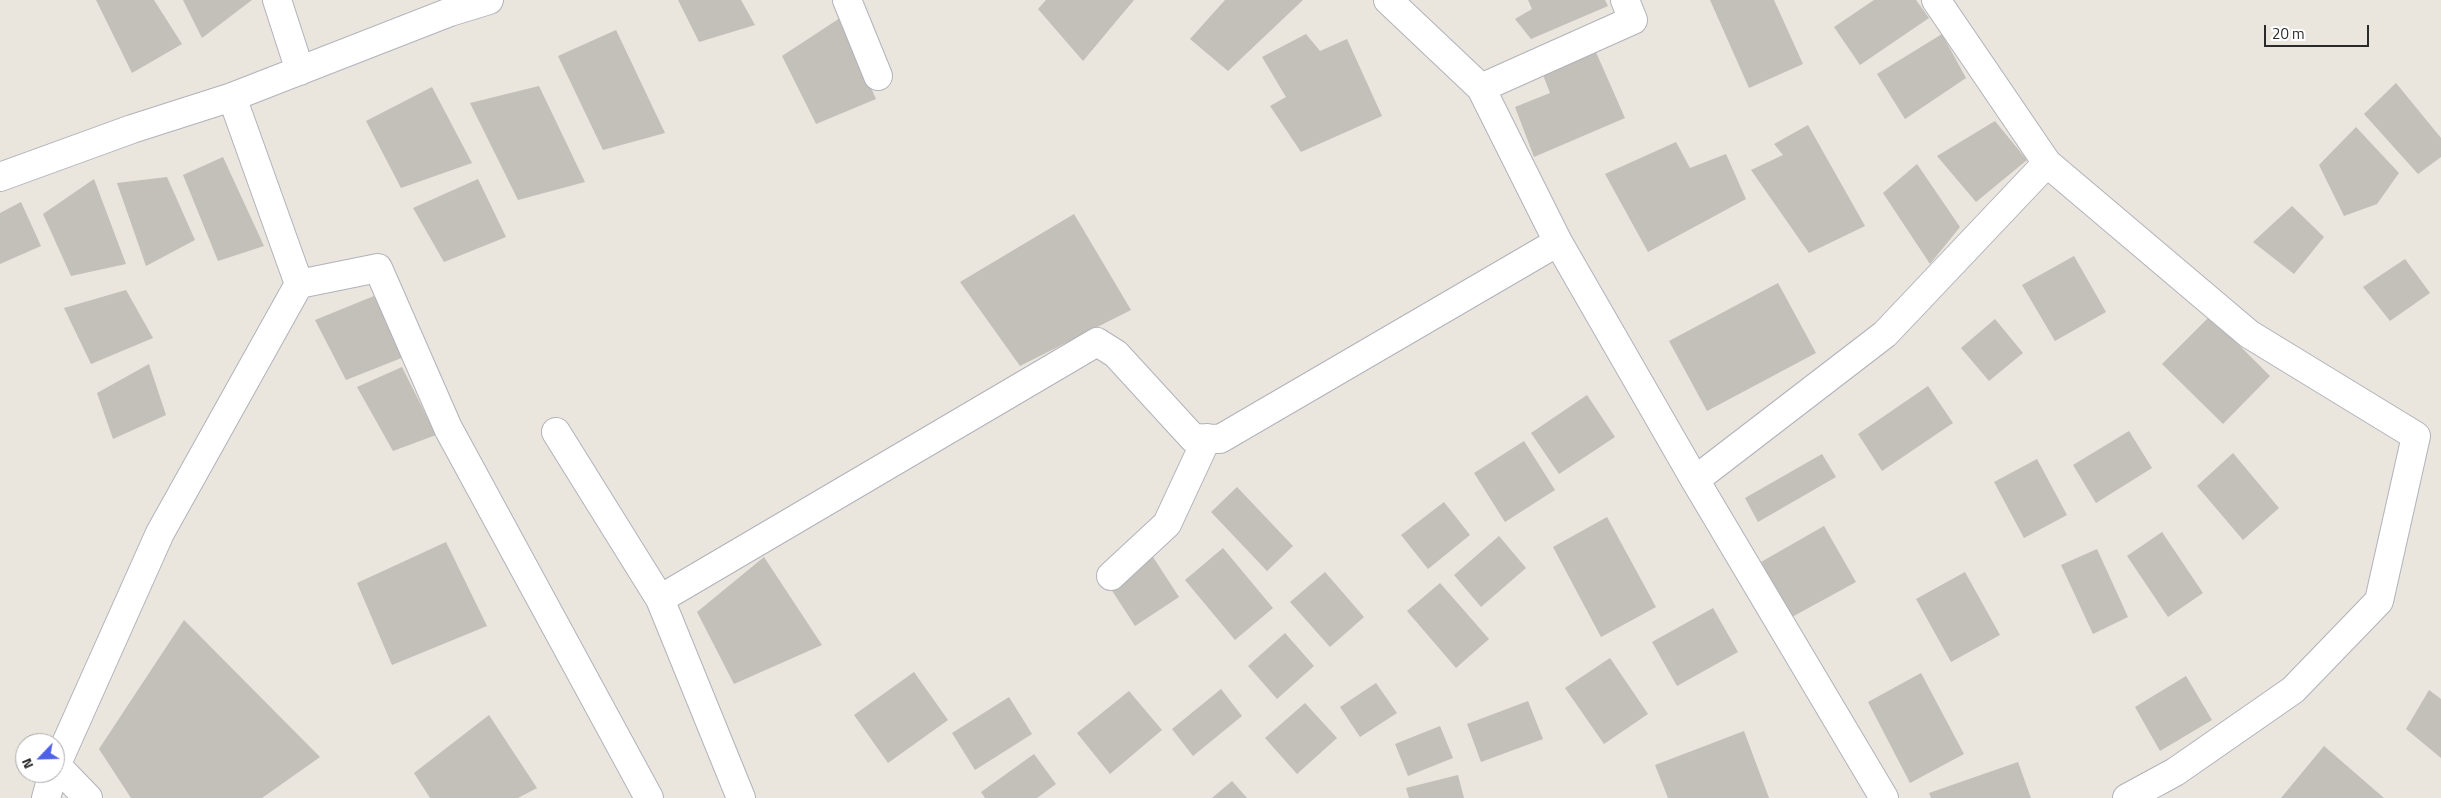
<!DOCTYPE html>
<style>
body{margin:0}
#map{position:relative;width:2441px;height:798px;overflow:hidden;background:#eae5dd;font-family:"Titillium Web",sans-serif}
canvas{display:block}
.north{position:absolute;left:15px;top:733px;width:50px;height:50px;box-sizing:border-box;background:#fff;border:1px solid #aaa;border-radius:50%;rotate:246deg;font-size:14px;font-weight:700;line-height:20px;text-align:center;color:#2a2a2a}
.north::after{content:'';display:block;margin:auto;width:18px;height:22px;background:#4e60e7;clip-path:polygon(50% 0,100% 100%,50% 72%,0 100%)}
.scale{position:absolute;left:2264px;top:25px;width:105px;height:22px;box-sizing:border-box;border:2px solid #2a2a2a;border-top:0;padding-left:6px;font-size:15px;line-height:18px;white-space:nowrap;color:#2a2a2a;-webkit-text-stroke:4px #fff;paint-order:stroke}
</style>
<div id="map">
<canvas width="2441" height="798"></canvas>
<div class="north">N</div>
<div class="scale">20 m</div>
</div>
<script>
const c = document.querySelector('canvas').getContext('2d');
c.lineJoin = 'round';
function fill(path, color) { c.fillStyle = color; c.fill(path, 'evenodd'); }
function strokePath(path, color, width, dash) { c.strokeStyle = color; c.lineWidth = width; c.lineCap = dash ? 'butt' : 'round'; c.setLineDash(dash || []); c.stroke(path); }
fill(new Path2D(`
 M 96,0 L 154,0 L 182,44 L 132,73 Z
 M 183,0 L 252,0 L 202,38 Z
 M 678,0 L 741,0 L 755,25 L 699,42 Z
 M 1046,0 L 1134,0 L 1083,61 L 1038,9 Z
 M 1225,0 L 1303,0 L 1228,71 L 1190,39 Z
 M 1528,0 L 1605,0 L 1608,6 L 1531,39 L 1515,19 L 1532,9 Z
 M 1710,0 L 1774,0 L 1803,64 L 1749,88 Z
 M 1874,0 L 1916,0 L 1929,18 L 1860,65 L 1834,27 Z
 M 840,18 L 876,99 L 816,124 L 782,56 Z
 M 616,30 L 665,133 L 603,150 L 558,56 Z
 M 1306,34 L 1320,51 L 1347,39 L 1382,116 L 1301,152 L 1270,106 L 1286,97 L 1262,57 Z
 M 1942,34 L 1966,78 L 1905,119 L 1877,74 Z
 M 1595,50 L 1625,118 L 1534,157 L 1515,107 L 1550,93 L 1543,75 Z
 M 2396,83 L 2441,138 L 2441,157 L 2418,174 L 2364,114 Z
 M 539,86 L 585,182 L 518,200 L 470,103 Z
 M 432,87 L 472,163 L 401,188 L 366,121 Z
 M 1995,121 L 2027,160 L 1976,202 L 1937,156 Z
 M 1808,125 L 1865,226 L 1809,253 L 1751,170 L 1783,155 L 1774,144 Z
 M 2356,127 L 2399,173 L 2377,204 L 2344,216 L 2319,165 Z
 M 1676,142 L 1690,168 L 1726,154 L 1746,199 L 1648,252 L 1605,174 Z
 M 223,157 L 264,246 L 218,261 L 183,175 Z
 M 1917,164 L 1960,227 L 1930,264 L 1883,193 Z
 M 167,177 L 195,240 L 146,266 L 117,183 Z
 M 94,179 L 126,264 L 71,276 L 43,214 Z
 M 478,179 L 506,237 L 444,262 L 413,208 Z
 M 21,202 L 41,246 L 0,264 L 0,213 Z
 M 2292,206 L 2324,237 L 2294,274 L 2253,242 Z
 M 1074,214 L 1131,310 L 1020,366 L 960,282 Z
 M 2074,256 L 2106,312 L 2055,341 L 2022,285 Z
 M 2405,259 L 2430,293 L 2390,321 L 2363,287 Z
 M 1778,283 L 1816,353 L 1707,411 L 1669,341 Z
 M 126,290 L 153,338 L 91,364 L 64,308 Z
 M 374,296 L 404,357 L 346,380 L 315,320 Z
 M 2210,316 L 2270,376 L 2223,424 L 2162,364 Z
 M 1995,319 L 2023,353 L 1989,381 L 1961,348 Z
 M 149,364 L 166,415 L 113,439 L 97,393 Z
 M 402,367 L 436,435 L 393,451 L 357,387 Z
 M 1928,386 L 1953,423 L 1882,471 L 1858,434 Z
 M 1587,395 L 1615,437 L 1559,474 L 1531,433 Z
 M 2129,431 L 2152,468 L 2096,503 L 2073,465 Z
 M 1524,441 L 1555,490 L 1505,522 L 1474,473 Z
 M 2233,453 L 2279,508 L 2243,540 L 2197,486 Z
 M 1822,454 L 1836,477 L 1758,522 L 1745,498 Z
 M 2037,459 L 2067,515 L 2024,538 L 1994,482 Z
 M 1237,487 L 1293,546 L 1267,571 L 1211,512 Z
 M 1444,502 L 1470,535 L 1428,569 L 1401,535 Z
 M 1607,517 L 1656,607 L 1601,637 L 1553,547 Z
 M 1824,526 L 1856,582 L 1792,617 L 1761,562 Z
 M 2162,532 L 2203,593 L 2168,617 L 2127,556 Z
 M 1499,536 L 1526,568 L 1481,607 L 1454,575 Z
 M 446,542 L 487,626 L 392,665 L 357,583 Z
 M 1223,548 L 1273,608 L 1235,640 L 1185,580 Z
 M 2097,549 L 2128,617 L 2093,634 L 2061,565 Z
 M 764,557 L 822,645 L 734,684 L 697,612 Z
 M 1153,557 L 1179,597 L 1135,626 L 1109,586 Z
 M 1325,572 L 1364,617 L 1330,647 L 1290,602 Z
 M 1965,572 L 2000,635 L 1951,662 L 1916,599 Z
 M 1440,583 L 1489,639 L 1456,668 L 1407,611 Z
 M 1713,608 L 1738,652 L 1677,686 L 1652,642 Z
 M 184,620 L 320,757 L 262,798 L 131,798 L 99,749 Z
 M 1285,633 L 1314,666 L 1277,699 L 1248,666 Z
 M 1610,658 L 1648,714 L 1604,744 L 1565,688 Z
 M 914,672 L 948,720 L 888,763 L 854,715 Z
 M 1921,673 L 1964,754 L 1910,783 L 1868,702 Z
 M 2186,676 L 2212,720 L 2160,751 L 2135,707 Z
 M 1376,683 L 1397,713 L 1360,737 L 1340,707 Z
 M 1221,689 L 1242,716 L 1193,756 L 1172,729 Z
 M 2429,690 L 2441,699 L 2441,758 L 2406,729 Z
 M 1129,691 L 1162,730 L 1110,774 L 1077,733 Z
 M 1009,697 L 1032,734 L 975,770 L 952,733 Z
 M 1528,701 L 1543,739 L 1481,762 L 1467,724 Z
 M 1305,703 L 1337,738 L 1297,774 L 1265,738 Z
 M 489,715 L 537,788 L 518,798 L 430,798 L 414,773 Z
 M 1440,726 L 1453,758 L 1408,776 L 1395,744 Z
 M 1744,731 L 1769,798 L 1668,798 L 1655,765 Z
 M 2324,746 L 2384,798 L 2281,798 Z
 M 1034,754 L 1056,784 L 1037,798 L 985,798 L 981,792 Z
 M 2018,762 L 2031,798 L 1931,798 L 1929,793 Z
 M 1458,775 L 1464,798 L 1409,798 L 1406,788 Z
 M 1232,781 L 1247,798 L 1212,798 Z`), '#c3bfb9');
const street = new Path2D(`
 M 277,0 L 300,71
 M 847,0 L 878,76
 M 1388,0 L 1481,88
 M 1625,0 L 1633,20 L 1481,88 L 1558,242 L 1695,480 L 1884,798
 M 1936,0 L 2047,163 L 2249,334 L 2416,436 L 2379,601 L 2293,690 L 2175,772 L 2127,798
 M 0,177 L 132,129 L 232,97 L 450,12 L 489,0
 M 299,284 L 378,268 L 448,428 L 649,798
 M 556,432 L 660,599 L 741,798
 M 1695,480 L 1885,334 L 2047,163
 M 1111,576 L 1167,524 L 1207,438
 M 660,599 L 1097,342 L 1116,354 L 1193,438 L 1220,439 L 1558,242
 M 56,765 L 88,798
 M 55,768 L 160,533 L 299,284 L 232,97
 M 46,798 L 53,773`);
strokePath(street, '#b1b2bc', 30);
strokePath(street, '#fff', 28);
</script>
